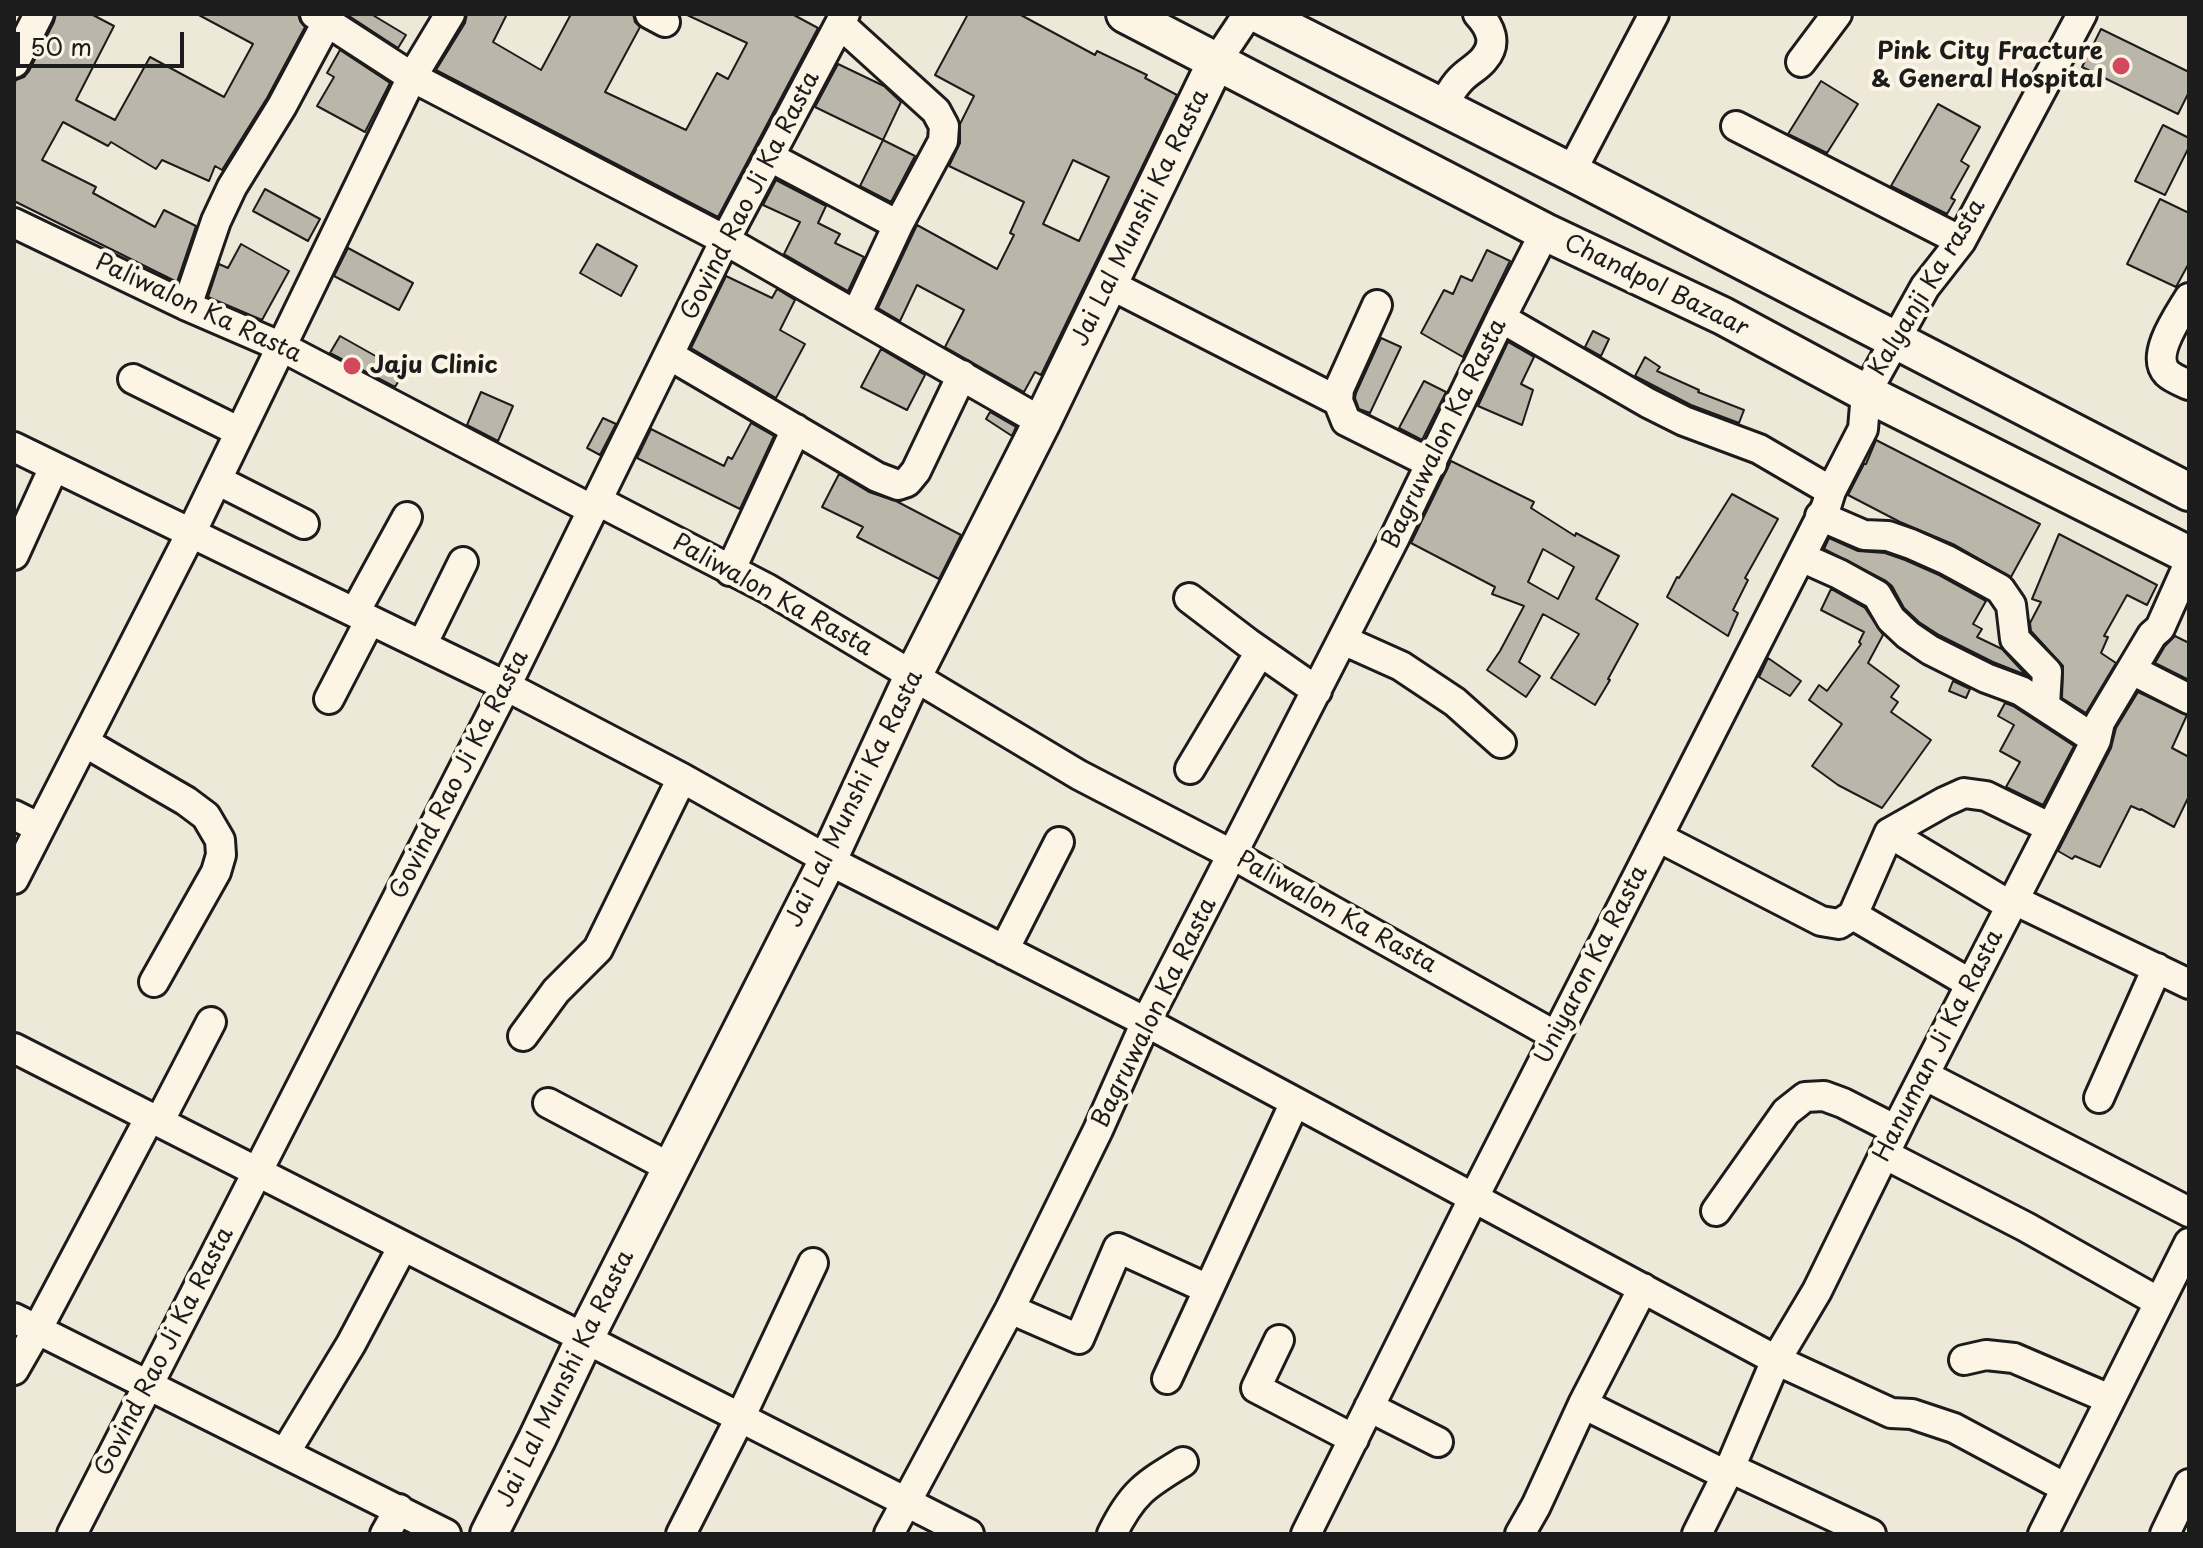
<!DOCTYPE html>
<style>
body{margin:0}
#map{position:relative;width:2203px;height:1548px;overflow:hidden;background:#eee8d9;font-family:"Playpen Sans",sans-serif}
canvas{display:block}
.frame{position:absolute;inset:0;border:16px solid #1c1c1c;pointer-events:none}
.scale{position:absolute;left:16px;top:32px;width:168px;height:36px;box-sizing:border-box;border:4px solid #1c1c1c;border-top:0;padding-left:10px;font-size:24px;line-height:28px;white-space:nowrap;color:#1c1c1c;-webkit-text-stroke:6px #fcf5e5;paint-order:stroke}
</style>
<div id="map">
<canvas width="2203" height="1548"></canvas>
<div class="frame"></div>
<div class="scale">50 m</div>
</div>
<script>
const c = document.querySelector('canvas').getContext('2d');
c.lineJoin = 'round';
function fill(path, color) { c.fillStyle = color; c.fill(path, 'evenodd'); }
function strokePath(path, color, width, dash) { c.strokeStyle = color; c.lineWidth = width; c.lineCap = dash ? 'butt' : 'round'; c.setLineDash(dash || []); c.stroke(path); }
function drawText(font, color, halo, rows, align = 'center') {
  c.font = font + ' "Playpen Sans",sans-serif'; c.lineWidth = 8; c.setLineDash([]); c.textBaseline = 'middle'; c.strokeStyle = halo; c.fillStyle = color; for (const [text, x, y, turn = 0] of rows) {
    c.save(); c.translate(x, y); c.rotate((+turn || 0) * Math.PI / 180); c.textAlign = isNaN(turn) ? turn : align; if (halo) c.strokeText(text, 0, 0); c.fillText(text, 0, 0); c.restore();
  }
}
const building = new Path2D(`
 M 56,14 L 91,14 L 114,26 L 76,100 L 115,120 L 150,57 L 224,97 L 253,44 L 197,14 L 298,14 L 300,21 L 305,27 L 267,98 L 222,170 L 215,166 L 209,181 L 162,160 L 156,169 L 111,142 L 108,146 L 63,122 L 42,160 L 96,187 L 93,193 L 155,227 L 164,210 L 196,226 L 177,282 L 14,201 L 14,85 L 16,80 L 24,77 L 29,71 L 54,22 Z
 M 346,14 L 371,14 L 406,35 L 398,48 Z
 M 467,14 L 507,14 L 493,42 L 541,70 L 571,14 L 633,14 L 635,22 L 640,27 L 605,92 L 686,130 L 717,73 L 728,79 L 747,43 L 685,14 L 792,14 L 818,28 L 718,217 L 436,70 L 465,23 Z
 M 968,14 L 1019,14 L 1095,55 L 1097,51 L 1147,75 L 1145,78 L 1177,95 L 1041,375 L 1035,372 L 1024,392 L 945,347 L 964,310 L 917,285 L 900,321 L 878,308 L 917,225 L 997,269 L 1014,235 L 1010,233 L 1024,202 L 949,166 L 960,143 L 960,124 L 974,96 L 935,75 ZM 1073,160 L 1109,177 L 1079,241 L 1043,224 Z
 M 2101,29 L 2189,72 L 2189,92 L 2178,114 L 2082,67 Z
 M 340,50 L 390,83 L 365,132 L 317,106 L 334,77 L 327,73 Z
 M 838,64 L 884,86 L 901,102 L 883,140 L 815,107 Z
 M 1821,81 L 1858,104 L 1827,153 L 1788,134 Z
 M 1938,104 L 1980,127 L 1961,161 L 1969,166 L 1951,198 L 1955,200 L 1947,214 L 1891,186 Z
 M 2163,125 L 2189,138 L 2189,147 L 2165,195 L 2135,181 Z
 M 883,140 L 915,156 L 891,202 L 860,186 Z
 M 776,180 L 826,206 L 818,223 L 840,234 L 835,243 L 864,257 L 848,291 L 784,254 L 800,222 L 763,205 Z
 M 265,189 L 320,219 L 308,241 L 253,211 Z
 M 2160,199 L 2189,213 L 2189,263 L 2176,287 L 2127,264 Z
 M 241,244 L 289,271 L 262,320 L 208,297 L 219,264 L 228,268 Z
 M 597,244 L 637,266 L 621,296 L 580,273 Z
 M 348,248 L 413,283 L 399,310 L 334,276 Z
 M 1487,250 L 1510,261 L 1463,357 L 1421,333 L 1444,290 L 1453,294 L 1461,276 L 1472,281 Z
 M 726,276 L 772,298 L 777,289 L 795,300 L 780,330 L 805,344 L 776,398 L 691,348 Z
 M 1593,331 L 1609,339 L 1601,356 L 1585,347 Z
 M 340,336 L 404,372 L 395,387 L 330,353 Z
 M 1381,338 L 1401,347 L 1370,413 L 1359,409 L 1355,398 L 1356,393 Z
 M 1508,342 L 1534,357 L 1521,384 L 1533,390 L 1522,425 L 1478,406 Z
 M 881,349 L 925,375 L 907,410 L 861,387 Z
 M 1645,357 L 1660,367 L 1657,371 L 1699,390 L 1698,392 L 1744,410 L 1739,423 L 1691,405 L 1635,376 Z
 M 1424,381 L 1446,392 L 1422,440 L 1399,428 Z
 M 481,392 L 513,406 L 498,441 L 467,425 Z
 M 990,412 L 1016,427 L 1012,436 L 986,419 Z
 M 603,418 L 616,424 L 600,455 L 587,448 Z
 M 751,423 L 774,436 L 740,509 L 637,458 L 651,429 L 724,466 L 728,457 L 732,459 Z
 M 1876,440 L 2040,524 L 2011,577 L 1955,545 L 1900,522 L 1848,495 L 1864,464 L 1866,464 Z
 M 1451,461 L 1534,502 L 1531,508 L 1575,536 L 1576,533 L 1619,556 L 1596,599 L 1638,624 L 1608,679 L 1610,680 L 1595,705 L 1551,678 L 1579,634 L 1543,614 L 1519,662 L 1540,676 L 1526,697 L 1487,670 L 1500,651 L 1524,606 L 1492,594 L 1495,587 L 1411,543 ZM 1543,549 L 1574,567 L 1558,599 L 1528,582 Z
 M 839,474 L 869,492 L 896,501 L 961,535 L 939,579 L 857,537 L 863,527 L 822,507 Z
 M 1732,494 L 1778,519 L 1745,578 L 1748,580 L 1733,610 L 1738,613 L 1728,636 L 1667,597 L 1677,577 L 1679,578 Z
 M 2059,534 L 2157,585 L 2147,605 L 2127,595 L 2104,636 L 2108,637 L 2101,653 L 2116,663 L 2086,713 L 2062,698 L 2063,666 L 2031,631 L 2030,623 L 2041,602 L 2032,599 Z
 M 1829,538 L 1858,551 L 1885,553 L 1905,560 L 1939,575 L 1986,601 L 1973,624 L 1982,629 L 1977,637 L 2002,649 L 2026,675 L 1993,662 L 1939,635 L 1919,622 L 1904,608 L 1892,586 L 1886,581 L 1824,549 Z
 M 1831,589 L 1865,608 L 1883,635 L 1868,663 L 1899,686 L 1891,697 L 1898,702 L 1891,712 L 1931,740 L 1882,808 L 1838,785 L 1812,766 L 1842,724 L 1809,700 L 1819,685 L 1827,691 L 1861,644 L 1859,642 L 1864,632 L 1821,610 Z
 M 2175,636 L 2189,643 L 2189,680 L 2155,663 L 2165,646 Z
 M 1768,658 L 1801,681 L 1790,696 L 1759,677 Z
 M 1953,681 L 1970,689 L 1966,698 L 1949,691 Z
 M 2138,692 L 2187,715 L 2172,748 L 2189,757 L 2189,796 L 2174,827 L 2141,809 L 2140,810 L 2131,806 L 2100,867 L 2075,856 L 2072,859 L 2058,851 L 2111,748 L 2116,728 Z
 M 2005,703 L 2013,706 L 2074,746 L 2043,805 L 2006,787 L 2020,762 L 2000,751 L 2014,725 L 1998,716 Z`);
fill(building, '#bab6aa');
strokePath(building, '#1c1c1c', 2);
const minor = new Path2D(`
 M 315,14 L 412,77 L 725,240 L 1042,422
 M 650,14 L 665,22
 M 840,24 L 936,111 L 944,126 L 943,141 L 898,225 L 856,315
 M 1216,62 L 1248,14
 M 1801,62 L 1837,14
 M 14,63 L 39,14
 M 1442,107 C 1448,98 1452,88 1460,80 C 1467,72 1478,67 1484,59 C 1498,43 1490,27 1478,14
 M 1736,126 L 1961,241
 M 770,157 L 898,225
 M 1571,172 L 1654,14
 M 14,223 L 187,306 L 282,347 L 589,508 L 598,501 L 768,589 L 1079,775 L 1233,855 L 1556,1036
 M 1109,284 L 1338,401
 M 2189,298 C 2179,315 2150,355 2167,373 C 2172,378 2182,382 2189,385
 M 1377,305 L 1339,389 L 1338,401 L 1346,421 L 1432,464
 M 187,306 L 216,221 L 232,187 L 282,106 L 327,22
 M 1501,318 L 1648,403 L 1684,421 L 1759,449 L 1831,491
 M 669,355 L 877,477 L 898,485 L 907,482 L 916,471 L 962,375
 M 133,379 L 240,432
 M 14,447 L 506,686 L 682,778 L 828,860 L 1146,1022 L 1776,1360 L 1891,1413 L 1912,1414 L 1954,1428 L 2066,1488
 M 217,480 L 304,524
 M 1820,516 L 1864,535 L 1888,536 L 1911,544 L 1947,560 L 2000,589 L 2011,605 L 2015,639 L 2047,672 L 2045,705
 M 14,555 L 54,467
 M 1801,557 L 1839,574 L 1877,595 L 1891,619 L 1908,635 L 1930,650 L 1986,678 L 2021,691 L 2096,740
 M 730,571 L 796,429
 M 1189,598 L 1248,643 L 1317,691
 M 355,612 L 407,517
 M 1343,640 L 1401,666 L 1455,702 L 1501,743
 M 422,645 L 463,562
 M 2132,670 L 2189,699
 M 329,699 L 370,620
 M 84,742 L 186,801 L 206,816 L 220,840 L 221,855 L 216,872 L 154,982
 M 1190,769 L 1260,652
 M 14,815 L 40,828
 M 1889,833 L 2011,906
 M 1658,837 L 1821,921 L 1839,924 L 1853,915 L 1889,833 L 1944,802 L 1964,793 L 1986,796 L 2051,828
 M 14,879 L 191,533 L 412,77 L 450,14
 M 2014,900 L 2189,984
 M 1853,915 L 1971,984
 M 1004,950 L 1059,842
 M 523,1036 L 556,991 L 598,949 L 682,778
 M 14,1048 L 969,1534
 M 1924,1075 L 2189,1212
 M 2099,1098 L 2157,968
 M 548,1103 L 671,1168
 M 159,1122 L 211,1022
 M 1884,1154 L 2026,1227 L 2159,1302
 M 1716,1211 L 1786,1112 L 1805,1097 L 1824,1096 L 1843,1103 L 1896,1130
 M 1010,1309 L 1079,1339 L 1118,1248 L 1208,1289
 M 14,1318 L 446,1534
 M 1279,1340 L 1256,1388 L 1354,1439
 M 1964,1360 L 1986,1355 L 2014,1358 L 2110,1399
 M 14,1370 L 37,1330 L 150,1117
 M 1167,1379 L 1295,1102
 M 1583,1404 L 1726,1475
 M 1369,1407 L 1438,1442
 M 285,1453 L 351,1344 L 403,1246
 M 1730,1468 L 1871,1534
 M 72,1534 L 506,686 L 725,240 L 845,14
 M 385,1534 L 399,1509
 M 681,1534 L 740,1418 L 813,1263
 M 889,1534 L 1010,1309 L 1098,1130 L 1146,1022 L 1395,537 L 1501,318 L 1545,232
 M 1112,1534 C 1132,1493 1145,1485 1183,1462
 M 1306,1534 L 1474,1197 L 1826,507 L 1831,491 L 1863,429 L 1866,393 L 1925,287 L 1961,241 L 2082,14
 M 1520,1534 L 1536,1506 L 1583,1404 L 1643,1288
 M 1697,1534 L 1730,1468 L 1776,1360 L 1817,1291 L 1903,1116 L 2096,740 L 2100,722 L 2152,635 L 2160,628 L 2189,563
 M 2043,1534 L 2189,1243
 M 2165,1534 L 2189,1484`);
const major = new Path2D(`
 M 1125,14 L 1545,232 L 1723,316 L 1866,393 L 2189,555
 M 1258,14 L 1571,172 L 2189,492
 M 489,1534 L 537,1439 L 585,1338 L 828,860 L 913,676 L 1042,422 L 1216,62`);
strokePath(minor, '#1c1c1c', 34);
strokePath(major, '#1c1c1c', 42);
strokePath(minor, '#fcf5e5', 28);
strokePath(major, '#fcf5e5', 36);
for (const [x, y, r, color] of [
 [2121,66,10,"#d1495b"],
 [352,366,10,"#d1495b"]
]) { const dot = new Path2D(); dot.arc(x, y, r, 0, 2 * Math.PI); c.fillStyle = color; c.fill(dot); strokePath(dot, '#fcf5e5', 3); }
drawText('bold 24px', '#1c1c1c', '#fcf5e5', [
 ["Pink City Fracture",2103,52],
 ["& General Hospital",2103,80],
 ["Jaju Clinic",370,366,"left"]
], 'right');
drawText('24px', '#1c1c1c', '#fcf5e5', [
 ["Govind Rao Ji Ka Rasta",751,196,-63],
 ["Jai Lal Munshi Ka Rasta",1141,218,-64],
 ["Chandpol Bazaar",1656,286,26],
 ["Kalyanji Ka rasta",1928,288,-59],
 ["Paliwalon Ka Rasta",198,309,25],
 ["Bagruwalon Ka Rasta",1445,434,-64],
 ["Paliwalon Ka Rasta",772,596,29],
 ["Govind Rao Ji Ka Rasta",460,775,-63],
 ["Jai Lal Munshi Ka Rasta",855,799,-64],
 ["Paliwalon Ka Rasta",1336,913,29],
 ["Uniyaron Ka Rasta",1592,965,-63],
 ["Bagruwalon Ka Rasta",1155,1013,-64],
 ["Hanuman Ji Ka Rasta",1939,1046,-63],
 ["Govind Rao Ji Ka Rasta",165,1352,-63],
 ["Jai Lal Munshi Ka Rasta",566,1379,-64]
]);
</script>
